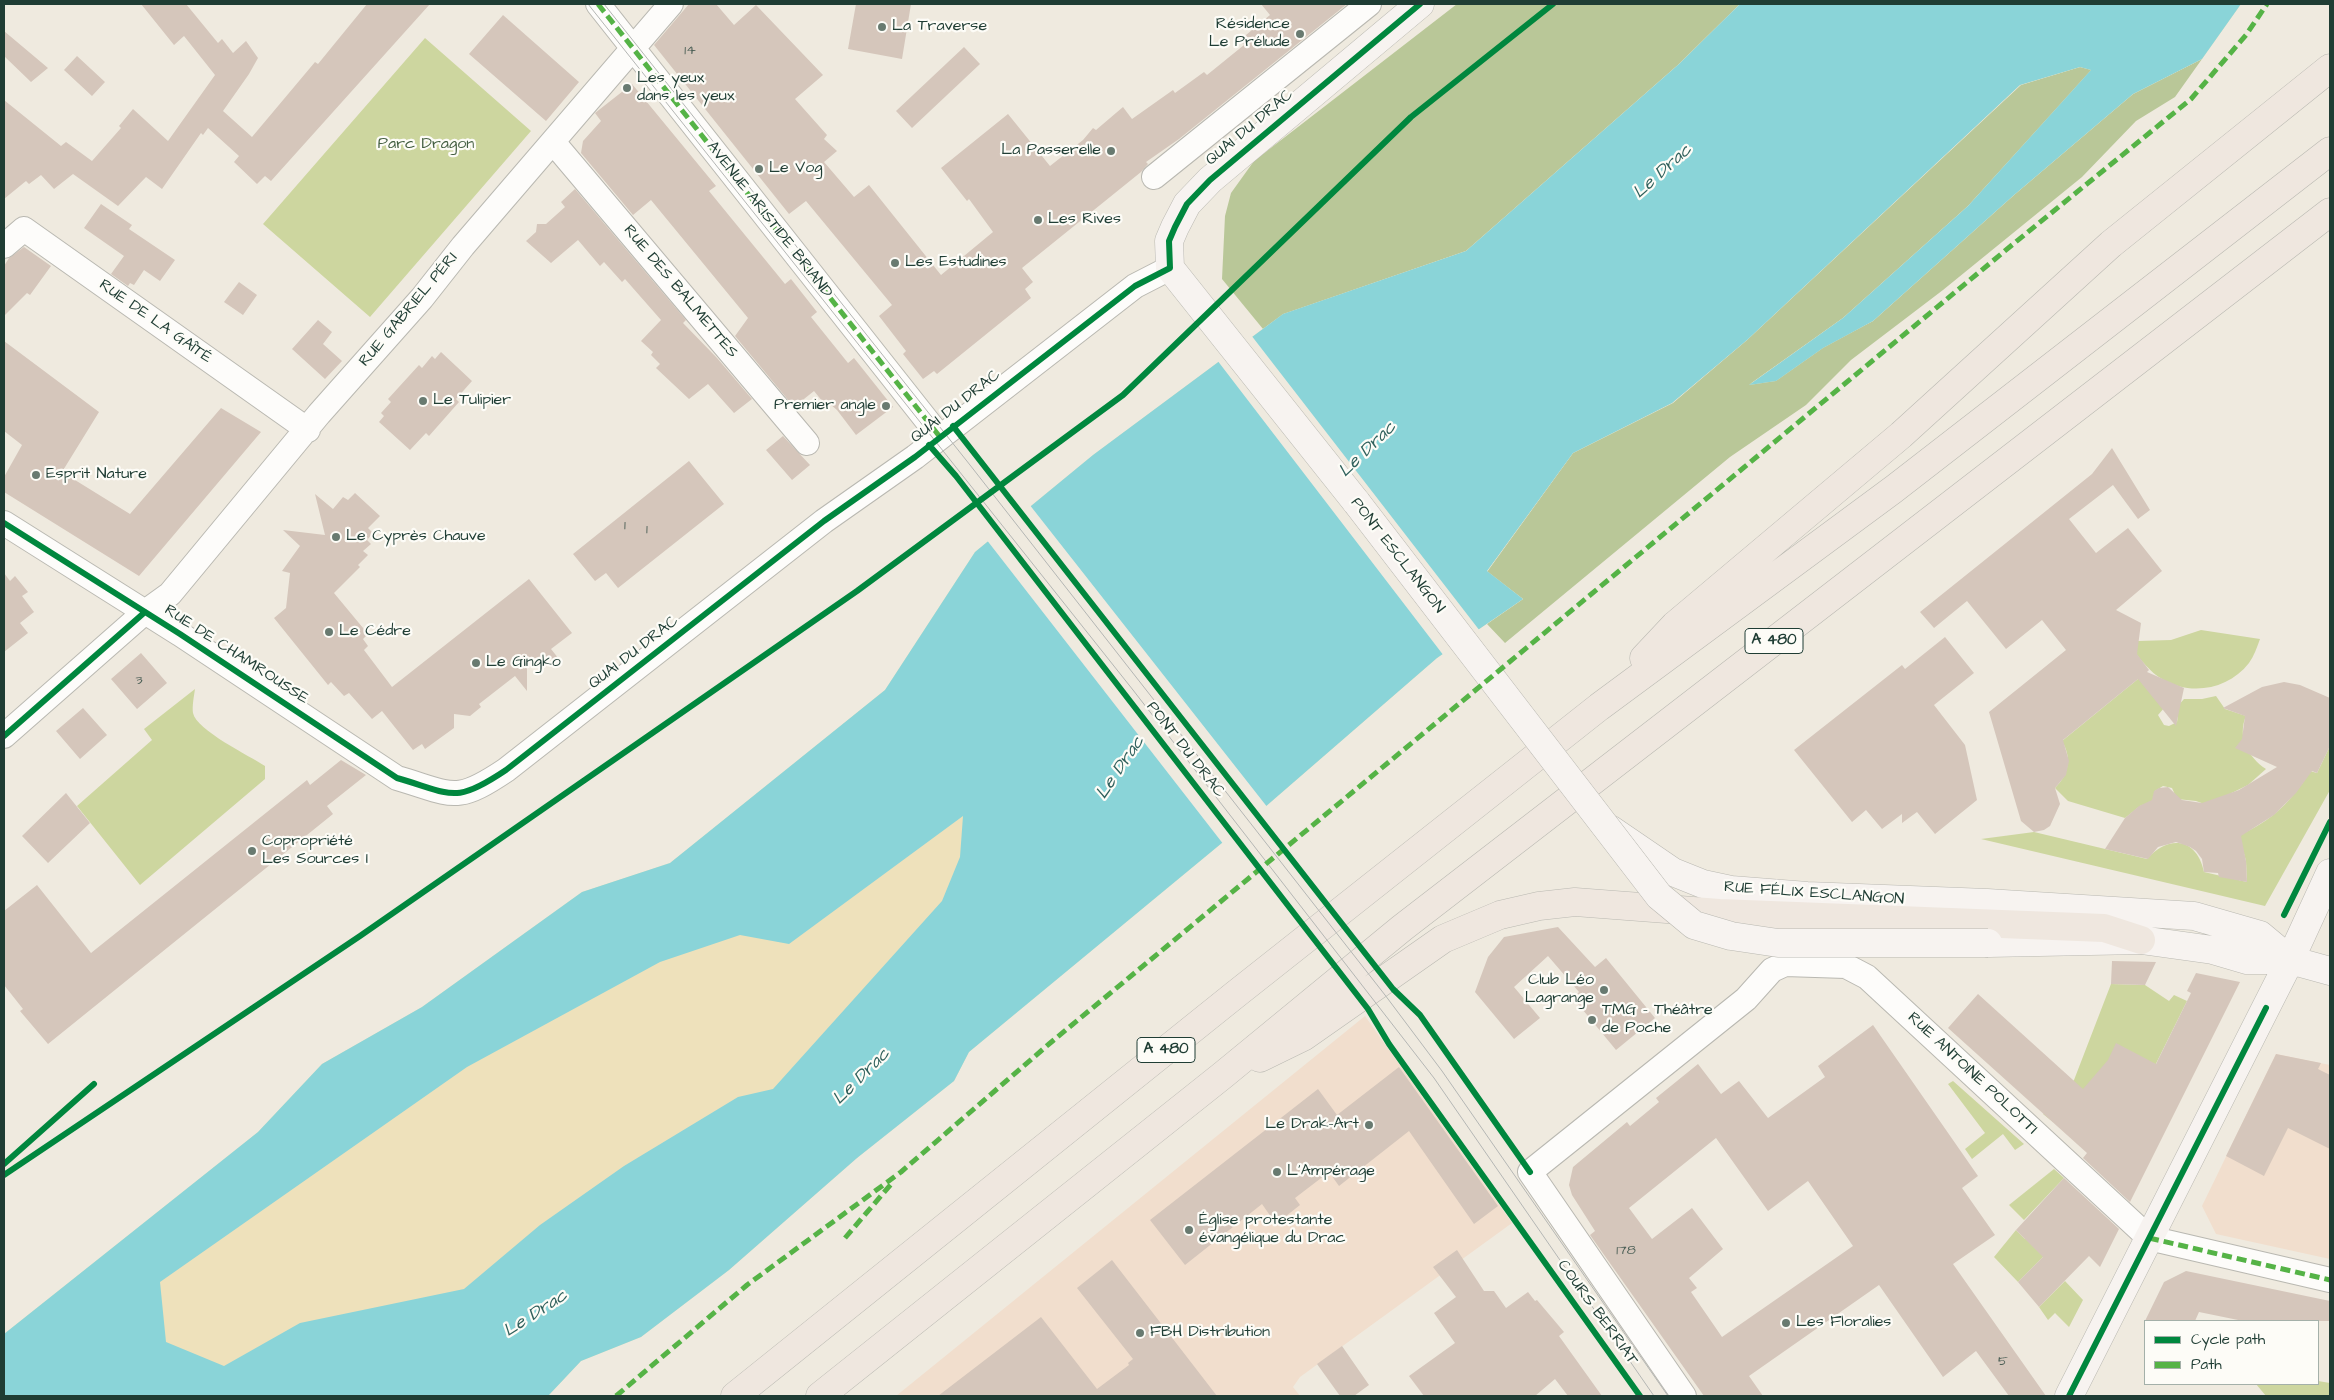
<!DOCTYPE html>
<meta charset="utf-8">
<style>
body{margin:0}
#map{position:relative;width:2334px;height:1400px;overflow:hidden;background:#efeadf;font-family:"Architects Daughter",sans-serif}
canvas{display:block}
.frame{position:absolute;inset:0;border:5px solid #1f3d34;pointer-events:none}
.legend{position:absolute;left:2144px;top:1320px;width:175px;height:65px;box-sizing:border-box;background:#fdfcf7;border:1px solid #a4b0a9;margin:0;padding:6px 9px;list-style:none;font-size:15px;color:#1f3d34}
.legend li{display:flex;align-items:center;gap:10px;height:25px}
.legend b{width:25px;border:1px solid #a4b0a9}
</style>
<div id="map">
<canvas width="2334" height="1400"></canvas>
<div class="frame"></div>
<ul class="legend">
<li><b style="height:6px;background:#00873e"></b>Cycle path</li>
<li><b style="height:6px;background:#55b346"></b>Path</li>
</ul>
</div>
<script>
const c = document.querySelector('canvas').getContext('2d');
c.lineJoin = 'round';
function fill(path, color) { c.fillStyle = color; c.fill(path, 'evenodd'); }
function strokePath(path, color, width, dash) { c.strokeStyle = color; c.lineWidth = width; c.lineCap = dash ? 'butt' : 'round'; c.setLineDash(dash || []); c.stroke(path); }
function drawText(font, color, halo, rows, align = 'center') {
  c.font = font + ' "Architects Daughter",sans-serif'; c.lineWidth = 4.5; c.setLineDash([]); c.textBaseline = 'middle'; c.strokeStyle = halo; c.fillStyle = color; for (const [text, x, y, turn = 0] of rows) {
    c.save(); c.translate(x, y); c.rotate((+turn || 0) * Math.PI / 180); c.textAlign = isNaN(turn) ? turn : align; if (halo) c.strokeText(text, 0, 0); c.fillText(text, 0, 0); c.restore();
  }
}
fill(new Path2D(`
 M 1365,1016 L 1512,1223 L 1300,1377 L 1293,1387 L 1300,1396 L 896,1396 Z
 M 2276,1054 L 2330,1065 L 2330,1259 L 2216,1234 L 2202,1206 Z`), '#f1decd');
fill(new Path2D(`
 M 425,38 L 531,131 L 370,317 L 263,224 Z
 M 2201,630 L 2260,639 C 2257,647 2254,656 2249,663 C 2228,690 2190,696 2162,679 C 2150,672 2141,660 2132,649 L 2138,641 L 2171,640 Z
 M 2139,674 L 2165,707 L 2158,715 L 2164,725 L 2169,726 L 2177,722 L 2178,716 L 2175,709 L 2184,699 L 2202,699 L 2216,696 L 2225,709 L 2246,716 C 2237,737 2248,757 2266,769 L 2248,785 L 2207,805 L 2196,801 L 2177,799 L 2172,788 L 2163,786 L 2155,791 L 2153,801 L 2140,806 L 2125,818 L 2068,801 L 2055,788 C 2069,774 2072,758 2062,741 L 2138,679 Z
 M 195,689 C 194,696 192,706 193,713 C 196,730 250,756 265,766 L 265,779 L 140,885 L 77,806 L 152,740 L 144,729 Z
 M 2330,746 L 2330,790 L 2265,906 L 1981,839 L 2034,832 L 2147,859 C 2169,834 2197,838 2204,872 L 2247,882 L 2246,861 L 2239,835 C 2271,822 2293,800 2310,771 L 2317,773 Z
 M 2111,984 L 2145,985 L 2169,1001 L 2174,995 L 2187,1001 L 2129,1118 L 2053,1122 L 2043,1114 L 2074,1080 Z
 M 1953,1081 L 2024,1144 L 2015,1150 L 2003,1134 L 1972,1159 L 1965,1149 L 1985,1133 L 1948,1084 Z
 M 2054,1169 L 2064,1178 L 2024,1220 L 2009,1205 Z
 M 2016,1230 L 2025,1239 L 2066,1234 L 2018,1282 L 1994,1257 Z
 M 2065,1281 L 2083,1300 L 2069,1327 L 2055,1313 L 2048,1320 L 2039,1307 Z
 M 2318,1381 L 2330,1383 L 2330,1396 L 2266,1396 L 2256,1384 L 2318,1384 Z`), '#cdd69f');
fill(new Path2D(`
 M 1457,4 L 1740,4 L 1679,64 L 1466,251 L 1284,314 L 1263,329 L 1222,279 L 1225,216 L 1231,193 L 1254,161 Z
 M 2202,59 L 2175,97 L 2136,121 L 2082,177 L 1943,290 L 1851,360 L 1806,405 L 1730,457 L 1505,643 L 1487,624 L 1523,599 L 1487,572 L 1573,453 L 1673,403 L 1747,340 L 2021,85 L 2080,67 L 2092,70 L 1968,206 L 1843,318 L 1750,384 L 1873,321 L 2014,195 L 2133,94 Z`), '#b9c798');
fill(new Path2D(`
 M 1740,4 L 2241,4 L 2202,59 L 2133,94 L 2014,195 L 1873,321 L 1823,348 L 1776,381 L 1749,385 L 1843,318 L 1968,206 L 2091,70 L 2080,67 L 2020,85 L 1747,340 L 1672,403 L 1573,453 L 1487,571 L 1523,599 L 1437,658 L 1257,814 L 969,1052 L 954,1081 L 857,1158 L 729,1270 L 641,1337 L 581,1361 L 548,1396 L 4,1396 L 4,1334 L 258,1132 L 322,1064 L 422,1007 L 582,892 L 670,863 L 885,690 L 975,552 L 1093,455 L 1283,314 L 1466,251 L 1679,64 Z`), '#eee1bb');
fill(new Path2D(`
 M 1740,4 L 2241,4 L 2202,59 L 2133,94 L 2014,195 L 1873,321 L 1823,348 L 1776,381 L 1749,385 L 1843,318 L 1968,206 L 2091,70 L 2080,67 L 2020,85 L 1747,340 L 1672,403 L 1573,453 L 1487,571 L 1523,599 L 1437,658 L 1257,814 L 969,1052 L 954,1081 L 857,1158 L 729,1270 L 641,1337 L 581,1361 L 548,1396 L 4,1396 L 4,1334 L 258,1132 L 322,1064 L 422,1007 L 582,892 L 670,863 L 885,690 L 975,552 L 1093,455 L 1283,314 L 1466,251 L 1679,64 ZM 963,816 L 960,857 L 942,901 L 773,1089 L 738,1097 L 624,1166 L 540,1225 L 464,1289 L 300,1323 L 224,1366 L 166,1342 L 160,1282 L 467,1067 L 660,962 L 740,935 L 789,944 Z`), '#8ad4d8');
fill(new Path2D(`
 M 1251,335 L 1480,631 L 1444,656 L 1217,360 Z
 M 1029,504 L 1268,808 L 1224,845 L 986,539 Z`), '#efeadf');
fill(new Path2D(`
 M 141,4 L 186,4 L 218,43 L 222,39 L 233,53 L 246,41 L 258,58 L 249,74 L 223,111 L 252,137 L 315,62 L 318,64 L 367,4 L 430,4 L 271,181 L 265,176 L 257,184 L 234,162 L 239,156 L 208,128 L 203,135 L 201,133 L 162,189 L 146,177 L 118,206 L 73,174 L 54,189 L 41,175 L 29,184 L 26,181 L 4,199 L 4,100 L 61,146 L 66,142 L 92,161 L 121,128 L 119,126 L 133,109 L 168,141 L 215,75 L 184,36 L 174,45 Z
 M 689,4 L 716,4 L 734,25 L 756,5 L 823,75 L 795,99 L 827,135 L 824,139 L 837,151 L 824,162 L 854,197 L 869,185 L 941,275 L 993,232 L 969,199 L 967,201 L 941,168 L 1008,114 L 1050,166 L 1083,140 L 1093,128 L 1096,130 L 1123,107 L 1132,119 L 1173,90 L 1175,93 L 1204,72 L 1207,75 L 1244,45 L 1240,40 L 1270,15 L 1261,4 L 1347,4 L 1179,139 L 1146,162 L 1148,164 L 1141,172 L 1022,268 L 1033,282 L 1025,289 L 1031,298 L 937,374 L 934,371 L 923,379 L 903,354 L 906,351 L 879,316 L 892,305 L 806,201 L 789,214 L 654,45 Z
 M 856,4 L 911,4 L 902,59 L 848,49 Z
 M 503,15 L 579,82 L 546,121 L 469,54 Z
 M 4,31 L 48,68 L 31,82 L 4,56 Z
 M 964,47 L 980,64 L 912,128 L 896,111 Z
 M 77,56 L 105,82 L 92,96 L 64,70 Z
 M 632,84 L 716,186 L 709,191 L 785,284 L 791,279 L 817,312 L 811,317 L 848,363 L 854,358 L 893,407 L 856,435 L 837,410 L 830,404 L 827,407 L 814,391 L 794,407 L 735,336 L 748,318 L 651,200 L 633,215 L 581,153 L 583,141 L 601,121 L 595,113 Z
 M 575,189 L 686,320 L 683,323 L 717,358 L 752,399 L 734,413 L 708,384 L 689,399 L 656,368 L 660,364 L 651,355 L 653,352 L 641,341 L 661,320 L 625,279 L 622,282 L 604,262 L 600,266 L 578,240 L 551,263 L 526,241 L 536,232 L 537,224 L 546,224 L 565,207 L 561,202 Z
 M 101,204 L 132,225 L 129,229 L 175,260 L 160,281 L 144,270 L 134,285 L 130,283 L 128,286 L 111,274 L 124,256 L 84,228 Z
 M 24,247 L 51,266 L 30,295 L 27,293 L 4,316 L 4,266 L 9,258 Z
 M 239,282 L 257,295 L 243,315 L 224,302 Z
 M 318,320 L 332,332 L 323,344 L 342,361 L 325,379 L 292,349 Z
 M 4,341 L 99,412 L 62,472 L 130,514 L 221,408 L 261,432 L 139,576 L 4,492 L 4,477 L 22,445 L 4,431 Z
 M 441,352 L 472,381 L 456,399 L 459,402 L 429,436 L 426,433 L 410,450 L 379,422 L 384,416 L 381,413 L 391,402 L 388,399 L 419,365 L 422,368 L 432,356 L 435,359 Z
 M 783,436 L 810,465 L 792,480 L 766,450 Z
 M 2112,448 L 2150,510 L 2138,519 L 2113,485 L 2069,519 L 2096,553 L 2128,528 L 2162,571 L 2116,610 L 2141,623 L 2137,654 L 2149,670 L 2147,672 L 2184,688 L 2176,726 L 2138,679 L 2063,740 L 2069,761 L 2066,775 L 2055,788 L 2060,804 L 2050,826 L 2044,830 L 2034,832 L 2021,821 L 1989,712 L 2066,650 L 2042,620 L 2006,649 L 1967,601 L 1934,628 L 1920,612 L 2092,474 Z
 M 689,461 L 724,504 L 618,588 L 606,573 L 595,581 L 573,554 Z
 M 355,493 L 380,516 L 368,528 L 373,533 L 367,540 L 371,544 L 363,551 L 368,555 L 358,565 L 360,567 L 334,593 L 368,634 L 363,639 L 368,646 L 364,650 L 392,687 L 529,579 L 572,633 L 551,649 L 559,659 L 527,658 L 527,691 L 515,676 L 479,704 L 481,707 L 470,716 L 454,714 L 454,728 L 425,749 L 422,744 L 413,750 L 382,711 L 372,719 L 349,693 L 344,696 L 331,682 L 328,685 L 274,618 L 286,608 L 290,573 L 282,571 L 300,546 L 283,530 L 325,535 L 315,494 L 333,509 L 343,497 L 348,500 Z
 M 4,573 L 10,581 L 15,576 L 28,592 L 22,596 L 34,612 L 20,623 L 28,633 L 4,652 Z
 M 1945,637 L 1974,673 L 1934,705 L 1965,745 L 1977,800 L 1935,834 L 1917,812 L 1902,823 L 1902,814 L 1882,829 L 1866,810 L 1852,822 L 1794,750 L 1902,665 L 1905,669 Z
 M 141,653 L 167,683 L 137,709 L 111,679 Z
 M 2284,682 L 2300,685 L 2330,698 L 2330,746 L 2317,773 L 2312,771 L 2296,793 L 2274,815 L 2241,836 L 2246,861 L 2247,882 L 2219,877 L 2218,873 L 2204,872 L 2202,859 L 2196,851 L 2190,847 L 2176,842 L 2158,847 L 2148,859 L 2105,849 L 2125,818 L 2139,806 L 2152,800 L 2154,791 L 2159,788 L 2168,787 L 2182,800 L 2202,803 L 2239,790 L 2277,767 L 2235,748 L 2242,739 L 2245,716 L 2223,708 L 2262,687 Z
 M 83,708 L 107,735 L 80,759 L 56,731 Z
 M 341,760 L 366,775 L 327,806 L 333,814 L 48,1044 L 20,1011 L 23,1009 L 4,985 L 4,911 L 37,885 L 91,953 L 307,780 L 310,785 Z
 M 66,793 L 90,823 L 48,863 L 22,836 Z
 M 1558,927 L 1595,967 L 1606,958 L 1655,1018 L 1616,1050 L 1573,998 L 1579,992 L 1548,956 L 1514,987 L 1540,1018 L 1514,1039 L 1475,992 L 1488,957 L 1504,937 Z
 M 2112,961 L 2156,962 L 2145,985 L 2111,984 Z
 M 2196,973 L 2240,982 L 2130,1202 L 2083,1158 L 2087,1153 L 1948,1028 L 1978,994 L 2083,1089 L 2108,1060 L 2116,1043 L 2156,1064 L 2191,993 L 2187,991 Z
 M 1873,1025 L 1978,1176 L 1962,1188 L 1995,1235 L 1953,1264 L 2046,1396 L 2009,1396 L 1976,1351 L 1943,1377 L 1879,1285 L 1749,1376 L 1763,1396 L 1704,1396 L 1590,1235 L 1595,1231 L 1572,1195 L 1569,1185 L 1573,1167 L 1627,1122 L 1630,1126 L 1659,1102 L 1656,1098 L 1698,1064 L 1721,1094 L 1739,1081 L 1768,1118 L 1825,1077 L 1818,1066 ZM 1716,1138 L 1768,1211 L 1808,1181 L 1853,1246 L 1722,1337 L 1691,1292 L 1697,1288 L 1689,1278 L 1723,1249 L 1692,1208 L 1652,1239 L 1629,1208 Z
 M 2276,1054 L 2321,1063 L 2318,1069 L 2330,1075 L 2330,1149 L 2288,1128 L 2264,1176 L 2226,1156 Z
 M 1399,1067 L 1498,1206 L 1474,1224 L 1409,1131 L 1339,1186 L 1329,1172 L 1295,1198 L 1300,1205 L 1276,1224 L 1262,1204 L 1185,1265 L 1150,1220 L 1318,1089 L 1337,1115 Z
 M 2064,1178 L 2119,1229 L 2100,1267 L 2089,1256 L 2039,1307 L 2018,1282 L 2043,1257 L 2016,1230 Z
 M 1457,1250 L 1484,1291 L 1494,1291 L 1506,1308 L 1528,1292 L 1535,1301 L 1537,1300 L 1564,1332 L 1559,1336 L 1602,1396 L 1568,1396 L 1555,1379 L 1535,1396 L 1424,1396 L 1409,1376 L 1455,1343 L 1434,1313 L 1456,1297 L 1433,1267 Z
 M 1112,1260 L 1217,1396 L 938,1396 L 1041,1317 L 1097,1389 L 1129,1365 L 1128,1363 L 1133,1359 L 1077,1288 Z
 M 2186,1271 L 2330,1301 L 2330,1321 L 2243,1321 L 2199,1312 L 2195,1321 L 2145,1321 L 2164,1282 Z
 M 1342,1346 L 1369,1385 L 1354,1396 L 1340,1396 L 1317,1364 Z`), '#d5c6bb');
const street = new Path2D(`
 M 598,4 L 940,437
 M 553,142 L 807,443
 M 1154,177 L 1369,4
 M 4,246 L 24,229 L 308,430
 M 4,523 L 180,634 L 397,778 C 453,794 454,805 506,770 L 824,521 L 915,457 L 1135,286 L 1170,268
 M 4,736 L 145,612 L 170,594 L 319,414 L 422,298 L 463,246 L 671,4
 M 1684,1396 L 1530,1172 L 1746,999 L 1772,970 L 1785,964 L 1846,966 L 1867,977 L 2149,1238 L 2330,1280`);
const secondary = new Path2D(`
 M 1357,503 L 1170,268 L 1169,241 L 1175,227 L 1187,204 L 1210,180 L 1420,4
 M 1610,829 L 1673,872 L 1703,884 L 1731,890 L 1807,896 L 1987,903 L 2194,916 L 2260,935 L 2290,960
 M 1988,943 L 2141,940 L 2213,950 L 2247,960 L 2290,960 L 2330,971
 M 2069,1396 L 2290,960 L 2330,873`);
const highway = new Path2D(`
 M 1644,658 L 1675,625 L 1901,435 L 2111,244 L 2330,68
 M 1260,1058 L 1303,1037 L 1443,939 L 1500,915 L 1539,906 L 1575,902 L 1719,913 L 2104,928 L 2141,940
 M 735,1396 L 1236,994 L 1599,707 L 1894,489 L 2330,151
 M 820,1396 L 1223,1075 L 1402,928 L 2330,212`);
strokePath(street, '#b9b8b1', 26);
strokePath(secondary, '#b9b8b1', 29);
strokePath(highway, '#b9b8b1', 29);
strokePath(street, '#fdfcfa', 24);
strokePath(secondary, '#f7f3f0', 28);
strokePath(highway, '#efe7df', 28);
strokePath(new Path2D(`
 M 588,4 L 1133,690 L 1434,1078 L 1654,1396
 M 604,4 L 970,465 L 1385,995 L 1442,1071 L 1668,1396`), '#b4b6b4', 1);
const secondaryBridge = new Path2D(`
 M 1357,503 L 1659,896 L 1694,925 L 1731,936 L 1778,943 L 1988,943`);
strokePath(secondaryBridge, '#b9b8b1', 29, []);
strokePath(secondaryBridge, '#f7f3f0', 28);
strokePath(new Path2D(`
 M 598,4 L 940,437
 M 845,1238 L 892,1183
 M 2149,1238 L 2330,1280
 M 616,1396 L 747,1285 L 901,1172 L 1049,1044 L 2012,245 L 2191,99 L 2246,35 L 2267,4`), '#55b346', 5, [10, 5]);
strokePath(new Path2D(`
 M 953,426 L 1393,989 L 1420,1015 L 1530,1172
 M 929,445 L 956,476 L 1368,1009 L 1389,1044 L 1640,1396
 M 4,523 L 180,634 L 397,778 C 453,794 454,805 506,770 L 824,521 L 915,457 L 1135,286 L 1170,268 L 1169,241 L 1175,227 L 1187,204 L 1210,180 L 1420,4
 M 4,736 L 145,612
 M 2284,915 L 2330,822
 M 4,1164 L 94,1084
 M 4,1175 L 360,936 L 857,591 L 1123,395 L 1411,117 L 1553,4
 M 2069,1396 L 2266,1008`), '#00873e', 6);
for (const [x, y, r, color] of [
 [882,27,5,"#687a70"],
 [1300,34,5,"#687a70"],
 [627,88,5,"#687a70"],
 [1111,151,5,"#687a70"],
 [759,169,5,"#687a70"],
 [1038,220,5,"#687a70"],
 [895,263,5,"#687a70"],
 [423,401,5,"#687a70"],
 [886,406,5,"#687a70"],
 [36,475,5,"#687a70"],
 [336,537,5,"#687a70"],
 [329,632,5,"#687a70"],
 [476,663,5,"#687a70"],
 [252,851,5,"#687a70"],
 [1604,990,5,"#687a70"],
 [1592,1020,5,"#687a70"],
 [1369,1125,5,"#687a70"],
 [1277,1172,5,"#687a70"],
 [1189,1230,5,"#687a70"],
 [1786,1323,5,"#687a70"],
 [1140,1333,5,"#687a70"]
]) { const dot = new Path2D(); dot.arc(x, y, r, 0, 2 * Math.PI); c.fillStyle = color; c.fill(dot); strokePath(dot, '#fdfcf7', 2); }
drawText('14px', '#4c5f56', null, [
 ["14",690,51],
 ["1",625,526],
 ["1",647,530],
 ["3",139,681],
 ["178",1626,1251],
 ["5",2003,1362]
]);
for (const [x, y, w] of [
 [1774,641,58],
 [1166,1050,58]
]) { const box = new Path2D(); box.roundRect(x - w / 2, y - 12.5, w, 25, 4); c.fillStyle = '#fdfcf7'; c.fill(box); strokePath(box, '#1f3d34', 1); }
drawText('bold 15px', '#1f3d34', null, [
 ["A 480",1774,641],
 ["A 480",1166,1050]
]);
drawText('16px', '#1f3d34', '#fdfcf7', [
 ["Résidence",1290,25,"right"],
 ["Le Prélude",1290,43,"right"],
 ["La Traverse",892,27],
 ["Les yeux",637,79],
 ["dans les yeux",637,97],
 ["La Passerelle",1101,151,"right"],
 ["Le Vog",769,169],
 ["Les Rives",1048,220],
 ["Les Estudines",905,263],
 ["Le Tulipier",433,401],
 ["Premier angle",876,406,"right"],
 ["Esprit Nature",46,475],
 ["Le Cyprès Chauve",346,537],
 ["Le Cédre",339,632],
 ["Le Gingko",486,663],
 ["Copropriété",262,842],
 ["Les Sources I",262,860],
 ["Club Léo",1594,981,"right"],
 ["Lagrange",1594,999,"right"],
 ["TMG - Théâtre",1602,1011],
 ["de Poche",1602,1029],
 ["Le Drak-Art",1359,1125,"right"],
 ["L'Ampérage",1287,1172],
 ["Église protestante",1199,1221],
 ["évangélique du Drac",1199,1239],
 ["Les Floralies",1796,1323],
 ["FBH Distribution",1150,1333]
], 'left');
drawText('16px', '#1f3d34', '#fdfcf7', [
 ["QUAI DU DRAC",1250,128,-40],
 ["AVENUE ARISTIDE BRIAND",769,220,52],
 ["RUE DES BALMETTES",680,292,50],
 ["RUE GABRIEL PÉRI",409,310,-50],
 ["RUE DE LA GAÎTÉ",155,322,35],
 ["QUAI DU DRAC",956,407,-38],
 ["PONT ESCLANGON",1397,556,52],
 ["QUAI DU DRAC",634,653,-38],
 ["RUE DE CHAMROUSSE",236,655,33],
 ["PONT DU DRAC",1185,750,52],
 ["RUE FÉLIX ESCLANGON",1814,894,4],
 ["RUE ANTOINE POLOTTI",1972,1074,43],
 ["COURS BERRIAT",1597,1313,54]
]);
drawText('16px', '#445f42', '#fdfcf7', [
 ["Parc Dragon",426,145]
]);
drawText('italic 18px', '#2f605c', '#fdfcf7', [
 ["Le Drac",1663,172,-42],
 ["Le Drac",1368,450,-44],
 ["Le Drac",1121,768,-56],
 ["Le Drac",862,1077,-45],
 ["Le Drac",536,1314,-33]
]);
</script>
